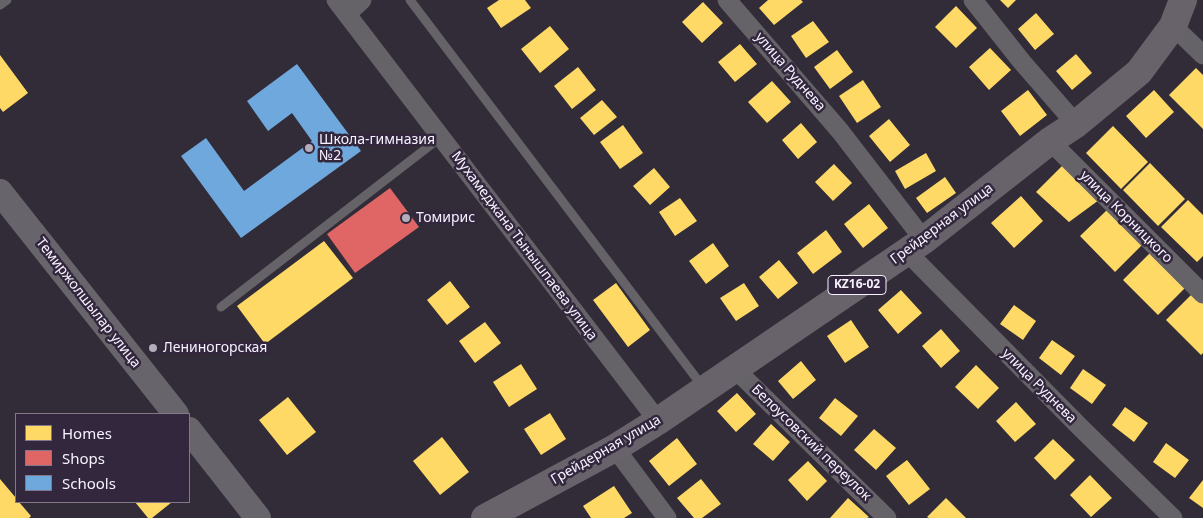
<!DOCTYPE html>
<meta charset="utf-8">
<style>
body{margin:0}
#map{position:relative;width:1203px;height:518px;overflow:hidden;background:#322c38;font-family:"Noto Sans",sans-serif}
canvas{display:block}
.legend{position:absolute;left:15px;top:413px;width:175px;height:90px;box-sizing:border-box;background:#32273d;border:1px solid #81788a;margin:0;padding:6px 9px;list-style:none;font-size:15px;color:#f7f2fe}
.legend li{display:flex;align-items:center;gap:10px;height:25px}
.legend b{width:25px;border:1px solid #81788a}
</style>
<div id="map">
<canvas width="1203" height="518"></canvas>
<ul class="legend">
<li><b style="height:14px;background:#ffd966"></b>Homes</li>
<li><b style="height:14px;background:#e06666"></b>Shops</li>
<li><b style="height:14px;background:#6fa8dc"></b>Schools</li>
</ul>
</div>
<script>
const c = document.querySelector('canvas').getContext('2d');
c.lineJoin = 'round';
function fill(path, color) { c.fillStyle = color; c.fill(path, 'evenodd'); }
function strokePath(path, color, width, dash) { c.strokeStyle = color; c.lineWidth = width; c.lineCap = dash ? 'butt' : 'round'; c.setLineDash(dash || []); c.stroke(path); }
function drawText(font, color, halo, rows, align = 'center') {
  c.font = font + ' "Noto Sans",sans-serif'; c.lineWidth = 5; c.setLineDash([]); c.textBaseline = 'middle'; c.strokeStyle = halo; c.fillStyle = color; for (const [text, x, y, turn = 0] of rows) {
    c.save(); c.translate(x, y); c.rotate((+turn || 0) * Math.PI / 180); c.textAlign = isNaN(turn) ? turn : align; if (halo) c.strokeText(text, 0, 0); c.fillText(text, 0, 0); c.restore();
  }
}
fill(new Path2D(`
 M 499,0 L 525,0 L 531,8 L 501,28 L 487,8 Z
 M 768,0 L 801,0 L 803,2 L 774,25 L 759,8 Z
 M 1000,0 L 1016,0 L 1008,8 Z
 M 703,2 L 723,23 L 702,43 L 682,22 Z
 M 956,6 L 977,28 L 956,48 L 935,27 Z
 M 1036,13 L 1054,34 L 1035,50 L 1018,29 Z
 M 813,21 L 829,42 L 806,58 L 791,36 Z
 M 550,26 L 569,49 L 540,73 L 521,49 Z
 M 740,44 L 757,64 L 735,82 L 718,62 Z
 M 990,48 L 1011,70 L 989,90 L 969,67 Z
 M 837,50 L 853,72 L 830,89 L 814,67 Z
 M 1076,54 L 1092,73 L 1072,90 L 1056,71 Z
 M 0,55 L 28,93 L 3,112 L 0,108 Z
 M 578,67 L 596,90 L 572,109 L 554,86 Z
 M 1196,68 L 1203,75 L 1203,129 L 1169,95 Z
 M 863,80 L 881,107 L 857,123 L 839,96 Z
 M 772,81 L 791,102 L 767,123 L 748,102 Z
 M 1028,90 L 1047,115 L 1020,136 L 1001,111 Z
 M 1154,90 L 1174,112 L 1146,138 L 1126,116 Z
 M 602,100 L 617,117 L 594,135 L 580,118 Z
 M 889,119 L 910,145 L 890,162 L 869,136 Z
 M 801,123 L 817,142 L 798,159 L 782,140 Z
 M 623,125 L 643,153 L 620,169 L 600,142 Z
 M 1113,126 L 1148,162 L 1121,189 L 1086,153 Z
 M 926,153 L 936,171 L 905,189 L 895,171 Z
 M 1150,163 L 1185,199 L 1158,226 L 1123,190 Z
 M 834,164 L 852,183 L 833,201 L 815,182 Z
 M 1063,165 L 1099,200 L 1069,222 L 1036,192 Z
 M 654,168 L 670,187 L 650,205 L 633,186 Z
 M 945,177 L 956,193 L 927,213 L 916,198 Z
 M 1021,196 L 1043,221 L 1014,248 L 991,223 Z
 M 680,198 L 697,221 L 675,236 L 659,212 Z
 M 1188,200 L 1203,215 L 1203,256 L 1197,262 L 1161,227 Z
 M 869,204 L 888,228 L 863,248 L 844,224 Z
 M 1107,210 L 1142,245 L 1115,272 L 1080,236 Z
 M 826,230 L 842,252 L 813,274 L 797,253 Z
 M 324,241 L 353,278 L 265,344 L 237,306 Z
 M 713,243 L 729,266 L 706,284 L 689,261 Z
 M 1150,253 L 1185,288 L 1158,315 L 1123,280 Z
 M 779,260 L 798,283 L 778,299 L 759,277 Z
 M 450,281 L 470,307 L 447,325 L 427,300 Z
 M 616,283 L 650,330 L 628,347 L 593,300 Z
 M 744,283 L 759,306 L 736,321 L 720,298 Z
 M 901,290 L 922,313 L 898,334 L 878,310 Z
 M 1193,293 L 1203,303 L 1203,353 L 1201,355 L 1166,320 Z
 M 1014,305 L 1036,321 L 1023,340 L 1000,324 Z
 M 851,320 L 869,347 L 845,363 L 827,336 Z
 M 485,322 L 501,343 L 475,363 L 459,341 Z
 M 941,329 L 960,351 L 941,368 L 922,346 Z
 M 1052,340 L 1075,356 L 1061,375 L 1039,358 Z
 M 801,361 L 816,380 L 793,399 L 778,381 Z
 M 521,364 L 537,389 L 509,407 L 493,382 Z
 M 976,365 L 999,388 L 978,409 L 955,387 Z
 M 1083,369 L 1106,385 L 1092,404 L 1070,388 Z
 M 737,393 L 756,414 L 736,432 L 717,411 Z
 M 288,397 L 316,432 L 287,455 L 259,420 Z
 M 835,398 L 858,416 L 841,436 L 819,418 Z
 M 1016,402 L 1036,424 L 1015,442 L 996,421 Z
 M 1125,407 L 1148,423 L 1134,442 L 1112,425 Z
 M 550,413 L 566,439 L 541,455 L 524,429 Z
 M 771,424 L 790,442 L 773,461 L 753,444 Z
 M 874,429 L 896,448 L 876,470 L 854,450 Z
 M 442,437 L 469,472 L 440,495 L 413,461 Z
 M 677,438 L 697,464 L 669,486 L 649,461 Z
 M 1053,439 L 1075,460 L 1055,480 L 1034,458 Z
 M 1166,443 L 1189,460 L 1175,478 L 1153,462 Z
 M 907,460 L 930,489 L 909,505 L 886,476 Z
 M 808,461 L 827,481 L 807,501 L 788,480 Z
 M 1090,475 L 1112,498 L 1091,517 L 1070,495 Z
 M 0,479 L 16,498 L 16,502 L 19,502 L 31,516 L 29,518 L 0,518 Z
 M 701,479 L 721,504 L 702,518 L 694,518 L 677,498 Z
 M 1203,480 L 1203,508 L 1189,498 Z
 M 614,486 L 632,513 L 624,518 L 591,518 L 583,506 Z
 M 848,498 L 869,517 L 867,518 L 830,518 Z
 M 946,498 L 966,518 L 929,518 L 927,517 Z
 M 135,502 L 172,502 L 152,518 L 148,518 Z`), '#ffd966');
fill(new Path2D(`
 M 390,188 L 419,227 L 355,273 L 327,234 Z`), '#e06666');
fill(new Path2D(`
 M 297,64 L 361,151 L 241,238 L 181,156 L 206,138 L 244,191 L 312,141 L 292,113 L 268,131 L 247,101 Z`), '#6fa8dc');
strokePath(new Path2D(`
 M 410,0 L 703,387
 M 0,5 L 7,0
 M 221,307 L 441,137`), '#656268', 9);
strokePath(new Path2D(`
 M 336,0 L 658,421
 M 727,0 L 840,131 L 924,240
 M 973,0 L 1022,62 L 1076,124
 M 347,14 L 362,0
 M 1173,26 L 1203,55
 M 1050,141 L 1203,294
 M 907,252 L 1082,429 L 1173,518
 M 734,368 L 887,518
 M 615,448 L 667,518`), '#656268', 19);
strokePath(new Path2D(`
 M 0,192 L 176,414
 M 189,430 L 258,518`), '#68646c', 26);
strokePath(new Path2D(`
 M 485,518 L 615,448 L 658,421 L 924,240 L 1050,141 L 1076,124 L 1139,72 L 1173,26 L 1183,0`), '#68636b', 28);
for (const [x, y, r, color] of [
 [309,148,5,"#b2adb9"],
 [406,218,5,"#b2adb9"],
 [153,348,5,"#b2adb9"]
]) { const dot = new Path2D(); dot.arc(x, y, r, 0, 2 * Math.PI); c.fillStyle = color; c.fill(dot); strokePath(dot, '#32273d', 2); }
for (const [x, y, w] of [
 [857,285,58]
]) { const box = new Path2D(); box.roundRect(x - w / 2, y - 9.5, w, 19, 4); c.fillStyle = '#32273d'; c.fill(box); strokePath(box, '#f7f2fe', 1); }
drawText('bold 12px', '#f7f2fe', null, [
 ["KZ16-02",857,285]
]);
drawText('14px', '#f7f2fe', '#32273d', [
 ["улица Руднева",790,72,49],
 ["улица Корницкого",1126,217,45],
 ["Грейдерная улица",942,224,-37],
 ["Мухамеджана Тынышпаева улица",524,246,53],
 ["Темиржолшылар улица",88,303,52],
 ["улица Руднева",1039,386,45],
 ["Белоусовский переулок",811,443,44],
 ["Грейдерная улица",606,450,-30]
]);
drawText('14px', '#f7f2fe', '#32273d', [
 ["Школа-гимназия",319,140],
 ["№2",319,156],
 ["Томирис",416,218],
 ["Лениногорская",163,348]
], 'left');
</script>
